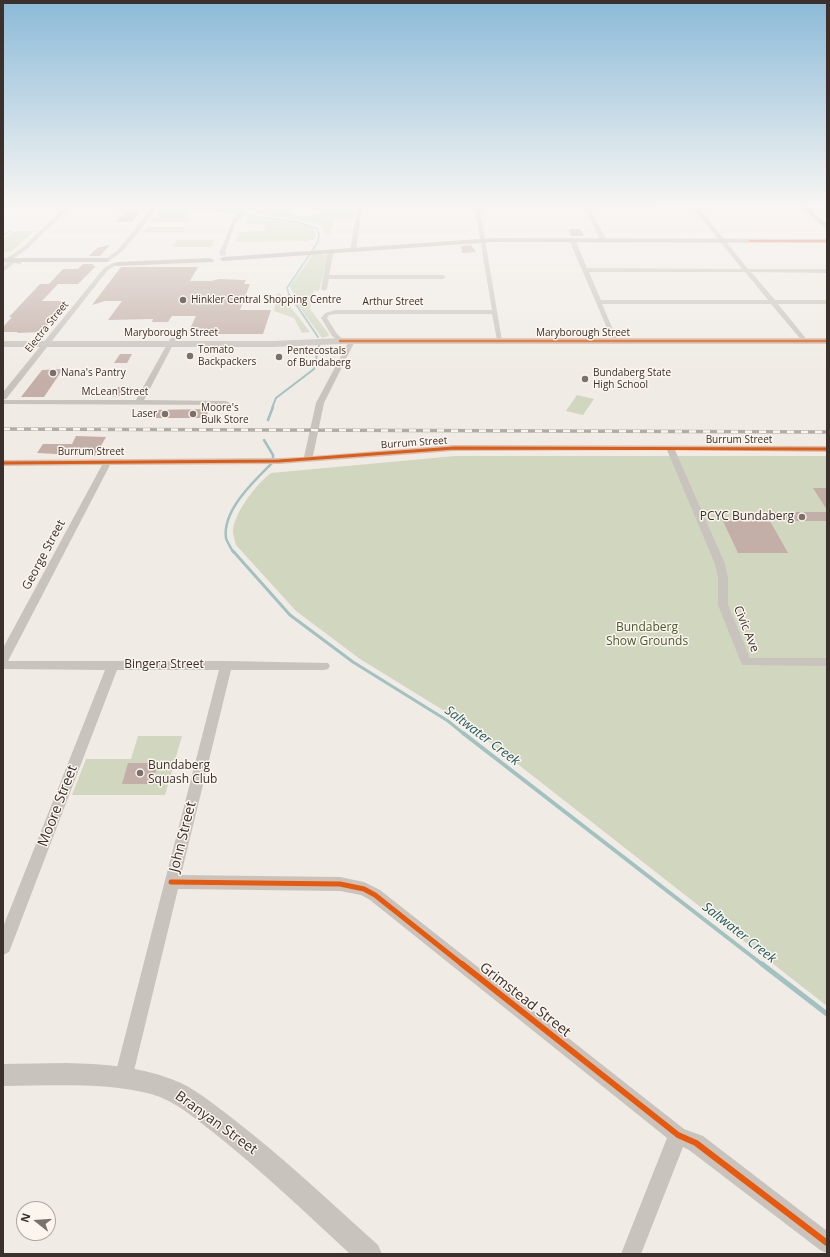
<!DOCTYPE html>
<style>
body{margin:0}
#map{position:relative;width:830px;height:1257px;overflow:hidden;background:#f0ebe5;font-family:"Open Sans",sans-serif}
canvas{display:block}
.frame{position:absolute;inset:0;border:4px solid #3b302b;pointer-events:none}
.north{position:absolute;left:16px;top:1201px;width:40px;height:40px;box-sizing:border-box;background:#fbf5ee;border:1px solid #aea6a0;border-radius:50%;rotate:287deg;font-size:11px;font-weight:700;line-height:16px;text-align:center;color:#3b302b}
.north::after{content:'';display:block;margin:auto;width:14px;height:18px;background:#7a716c;clip-path:polygon(50% 0,100% 100%,50% 72%,0 100%)}
</style>
<div id="map">
<canvas width="830" height="1257"></canvas>
<div class="frame"></div>
<div class="north">N</div>
</div>
<script>
const c = document.querySelector('canvas').getContext('2d');
c.lineJoin = 'round';
function fill(path, color) { c.fillStyle = color; c.fill(path, 'evenodd'); }
function strokePath(path, color, width, dash) { c.strokeStyle = color; c.lineWidth = width; c.lineCap = dash ? 'butt' : 'round'; c.setLineDash(dash || []); c.stroke(path); }
function drawText(font, color, halo, rows, align = 'center') {
  c.font = font + ' "Open Sans",sans-serif'; c.lineWidth = 3; c.setLineDash([]); c.textBaseline = 'middle'; c.strokeStyle = halo; c.fillStyle = color; for (const [text, x, y, turn = 0] of rows) {
    c.save(); c.translate(x, y); c.rotate((+turn || 0) * Math.PI / 180); c.textAlign = isNaN(turn) ? turn : align; if (halo) c.strokeText(text, 0, 0); c.fillText(text, 0, 0); c.restore();
  }
}
fill(new Path2D(`
 M 189,209 L 184,217 L 192,218 L 189,222 L 150,222 L 160,210 Z
 M 269,209 L 289,211 L 290,214 L 300,216 L 320,215 L 322,209 L 355,210 L 353,219 L 334,219 L 330,235 L 326,234 L 321,226 L 315,223 L 254,213 L 259,210 Z
 M 249,217 L 305,225 L 313,229 L 316,234 L 314,239 L 308,241 L 235,242 L 240,232 L 264,231 L 266,224 L 245,224 Z
 M 147,227 L 186,227 L 182,232 L 143,232 Z
 M 16,231 L 34,231 L 11,252 L 3,252 L 3,238 Z
 M 177,240 L 215,240 L 211,247 L 173,247 Z
 M 313,254 L 328,255 L 319,291 L 314,291 L 310,309 L 328,333 L 329,336 L 322,338 L 298,305 L 290,286 Z
 M 277,293 L 280,293 L 310,332 L 302,333 L 294,318 L 274,311 Z
 M 577,395 L 594,399 L 583,415 L 566,411 Z
 M 455,456 L 827,456 L 827,1006 L 469,726 L 360,659 L 296,611 L 236,545 C 235,542 234,537 233,533 C 232,515 257,483 271,473 Z
 M 138,736 L 182,736 L 165,795 L 72,795 L 86,759 L 131,759 Z`), '#d1d6bf');
strokePath(new Path2D(`
 M 212,210 L 301,223 L 318,229 L 319,235 L 318,242 L 287,288 L 289,295
 M 3,235 L 10,231`), '#a1c2c1', 1.5);
strokePath(new Path2D(`
 M 289,294 L 318,337
 M 272,408 L 276,398 L 314,369 L 319,345`), '#a1c2c1', 2);
strokePath(new Path2D(`
 M 268,420 L 273,407
 M 233,552 C 231,548 227,542 226,538 C 222,510 255,480 273,462 L 273,455 L 264,440`), '#a1c2c1', 2.5);
strokePath(new Path2D(`
 M 233,551 L 290,615 L 353,662 L 448,721 L 464,734`), '#a1c2c1', 3);
strokePath(new Path2D(`
 M 463,733 L 763,965`), '#a1c2c1', 4);
strokePath(new Path2D(`
 M 762,964 L 827,1014`), '#a1c2c1', 5);
fill(new Path2D(`
 M 125,211 L 141,211 L 132,222 L 115,222 Z
 M 568,229 L 580,229 L 584,236 L 571,236 Z
 M 110,245 L 100,256 L 89,256 L 97,248 Z
 M 471,245 L 476,252 L 462,253 L 461,246 Z
 M 83,264 L 94,264 L 92,266 L 96,266 L 78,284 L 49,284 L 63,269 L 78,269 Z
 M 121,267 L 198,267 L 190,281 L 211,281 L 219,279 L 246,280 L 244,284 L 250,284 L 240,310 L 271,310 L 263,334 L 194,334 L 189,331 L 196,316 L 172,316 L 168,322 L 152,322 L 153,319 L 108,320 L 122,301 L 105,301 L 92,305 Z
 M 40,284 L 58,284 L 42,301 L 66,301 L 63,306 L 42,332 L 17,333 L 18,332 L 3,332 L 3,327 L 12,317 L 9,317 Z
 M 120,354 L 132,354 L 127,363 L 114,363 Z
 M 63,369 L 44,397 L 21,397 L 42,370 Z
 M 118,387 L 131,387 L 127,395 L 112,397 Z
 M 209,409 L 206,418 L 149,418 L 152,410 Z
 M 76,436 L 106,437 L 95,456 L 37,453 L 43,444 L 72,444 Z
 M 813,488 L 827,488 L 827,510 Z
 M 774,512 L 827,512 L 827,521 L 779,521 Z
 M 723,521 L 770,521 L 788,553 L 738,553 Z
 M 128,763 L 158,763 L 152,784 L 122,784 Z`), '#c3afa7');
fill(new Path2D(`
 M 67,205 L 71,206 L 27,249 L 13,259 L 21,262 L 21,264 L 14,263 L 3,272 L 3,267 L 7,263 L 4,262 L 4,260 L 23,247 Z
 M 154,205 L 158,206 C 150,217 120,261 107,260 L 107,258 L 118,250 Z
 M 251,205 L 804,207 L 806,209 L 700,209 L 748,269 L 827,269 L 827,273 L 751,272 L 775,300 L 827,300 L 827,304 L 778,304 L 808,341 L 805,343 L 803,342 L 771,304 L 602,304 L 618,341 L 613,342 L 570,242 L 573,240 L 576,242 L 587,268 L 742,269 L 694,209 L 590,209 L 607,241 L 604,243 L 601,241 L 585,209 L 480,209 L 502,341 L 497,340 L 492,314 L 336,314 L 329,315 L 327,318 L 337,334 L 345,341 L 342,343 L 332,336 L 321,318 L 325,313 L 336,310 L 492,310 L 475,209 L 362,209 L 356,250 L 353,252 L 350,250 L 357,209 L 250,209 L 244,214 L 235,224 L 225,252 L 226,255 L 221,256 L 219,252 C 230,237 228,209 253,206 ZM 589,272 L 745,272 L 768,300 L 601,300 Z
 M 810,207 L 827,207 L 827,209 L 812,209 Z
 M 331,249 L 334,251 L 329,275 L 443,275 L 446,277 L 443,279 L 329,279 L 327,289 L 324,291 L 321,289 L 328,251 Z
 M 113,263 L 118,264 L 108,270 L 6,399 L 3,399 L 3,392 L 104,268 Z
 M 173,337 L 176,339 L 144,400 L 226,401 L 230,403 L 229,405 L 3,404 L 3,400 L 136,400 L 170,339 Z
 M 352,339 L 355,341 L 324,403 L 313,456 L 454,445 L 827,446 L 827,452 L 675,450 L 725,564 L 728,578 L 728,605 L 750,658 L 827,658 L 827,666 L 742,665 L 718,605 L 718,578 L 715,564 L 667,450 L 454,451 L 279,464 L 110,465 L 8,661 L 226,661 L 328,663 L 330,666 L 328,669 L 324,670 L 231,670 L 181,875 L 340,877 L 364,882 L 380,890 L 684,1129 L 703,1136 L 827,1231 L 827,1253 L 820,1250 L 689,1150 L 683,1147 L 641,1254 L 621,1254 L 667,1138 L 370,900 L 361,895 L 340,891 L 178,889 L 132,1079 L 129,1085 L 123,1088 L 117,1085 L 114,1079 L 219,670 L 117,670 L 11,947 L 9,952 L 3,955 L 3,927 L 105,670 L 3,669 L 3,648 L 102,465 L 3,466 L 3,460 L 279,458 L 304,457 L 316,403 L 349,341 Z`), '#c9c3be');
fill(new Path2D(`
 M 3,205 L 245,205 L 244,207 L 249,206 L 248,205 L 254,205 L 256,207 L 247,211 L 3,208 Z
 M 342,338 L 827,338 L 827,344 L 342,344 L 273,347 L 3,347 L 3,341 L 273,341 Z
 M 66,1063 C 102,1064 137,1066 171,1079 C 194,1087 212,1103 232,1118 C 283,1157 330,1202 378,1245 L 382,1254 L 350,1254 C 306,1213 262,1171 214,1133 C 194,1118 176,1101 151,1094 C 103,1082 52,1086 3,1086 L 3,1064 Z`), '#c9c3be');
fill(new Path2D(`
 M 798,205 L 805,205 L 827,224 L 827,230 Z
 M 494,238 L 827,239 L 827,243 L 494,242 L 223,261 L 219,259 L 223,257 Z
 M 3,258 L 107,258 L 111,260 L 107,262 L 3,262 Z
 M 210,258 L 214,260 L 213,262 L 117,266 L 113,264 L 117,262 Z`), '#bab3ae');
const rail = new Path2D(`
 M 3,429 L 827,432`);
strokePath(rail, '#b1aca8', 3.5);
strokePath(rail, '#fbf5ee', 2.5, [7]);
strokePath(new Path2D(`
 M 750,241 L 827,241`), '#e8590c', 2);
strokePath(new Path2D(`
 M 340,341 L 827,341`), '#e8590c', 2.5);
strokePath(new Path2D(`
 M 3,463 L 279,461 L 454,448 L 827,449`), '#e8590c', 3);
strokePath(new Path2D(`
 M 171,882 L 340,884 L 364,889 L 375,895 L 463,965`), '#e8590c', 5);
strokePath(new Path2D(`
 M 462,964 L 678,1135 L 696,1143 L 827,1243`), '#e8590c', 6);
const sky = c.createLinearGradient(0, 0, 0, 381);
sky.addColorStop(0, '#8bbad8');
sky.addColorStop(0.54, '#f8f6f3');
sky.addColorStop(1, '#f8f6f300');
c.fillStyle = sky;
c.fillRect(0, 0, 830, 381);
for (const [x, y, r, color] of [
 [183,300,4,"#7a716c"],
 [190,356,4,"#7a716c"],
 [279,357,4,"#7a716c"],
 [53,373,4,"#7a716c"],
 [585,379,4,"#7a716c"],
 [165,414,4,"#7a716c"],
 [193,414,4,"#7a716c"],
 [802,517,4,"#7a716c"],
 [140,773,4,"#7a716c"]
]) { const dot = new Path2D(); dot.arc(x, y, r, 0, 2 * Math.PI); c.fillStyle = color; c.fill(dot); strokePath(dot, '#fbf5ee', 1.5); }
drawText('10px', '#3b302b', '#fbf5ee', [
 ["Hinkler Central Shopping Centre",191,300],
 ["Tomato",198,350],
 ["Backpackers",198,362],
 ["Pentecostals",287,351],
 ["of Bundaberg",287,363],
 ["Nana's Pantry",61,373],
 ["Bundaberg State",593,373],
 ["High School",593,385],
 ["Moore's",201,408],
 ["Bulk Store",201,420],
 ["Laser",157,414,"right"]
], 'left');
drawText('10px', '#3b302b', '#fbf5ee', [
 ["Arthur Street",393,302],
 ["Electra Street",47,327,-51],
 ["Maryborough Street",171,333],
 ["Maryborough Street",583,333],
 ["McLean Street",115,392],
 ["Burrum Street",739,440],
 ["Burrum Street",414,443,-4],
 ["Burrum Street",91,452]
]);
drawText('12px', '#3b302b', '#fbf5ee', [
 ["PCYC Bundaberg",794,517],
 ["Bundaberg",148,766,"left"],
 ["Squash Club",148,780,"left"]
], 'right');
drawText('12px', '#3b302b', '#fbf5ee', [
 ["George Street",44,555,-62],
 ["Civic Ave",746,629,68],
 ["Bingera Street",164,665]
]);
drawText('12px', '#4a5a2e', '#fbf5ee', [
 ["Bundaberg",647,628],
 ["Show Grounds",647,642]
]);
drawText('italic 13px', '#1f5a5e', '#fbf5ee', [
 ["Saltwater Creek",482,736,37],
 ["Saltwater Creek",739,933,38]
]);
drawText('14px', '#3b302b', '#fbf5ee', [
 ["Moore Street",58,806,-69],
 ["John Street",183,837,-76],
 ["Grimstead Street",525,1000,38],
 ["Branyan Street",216,1123,36]
]);
</script>
